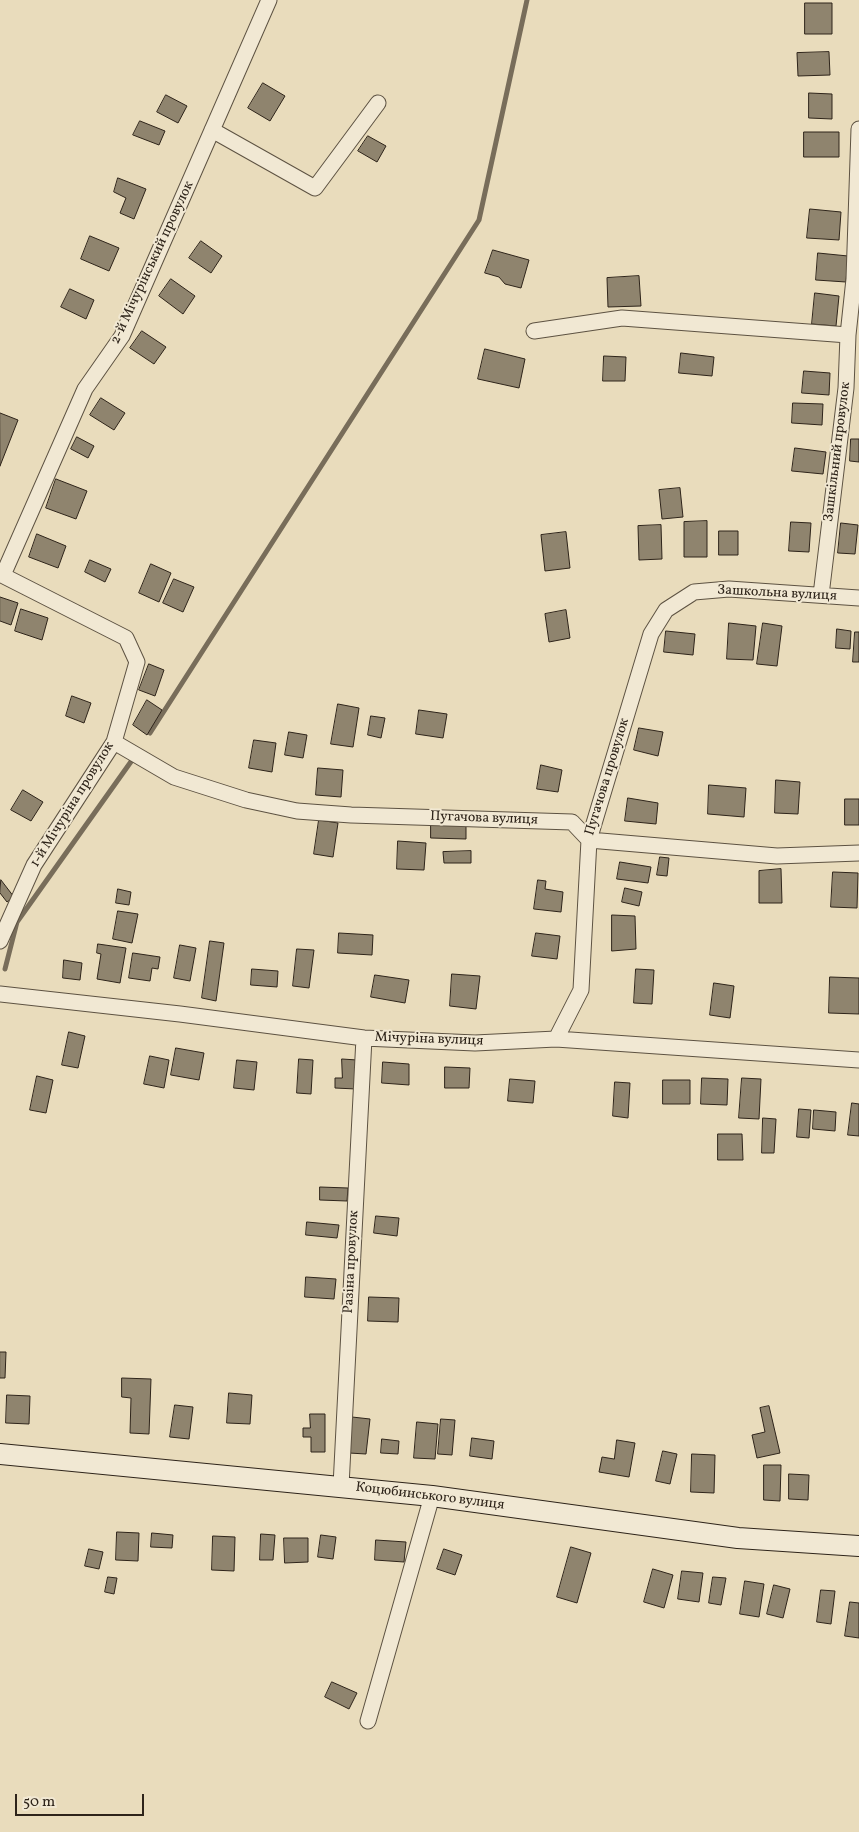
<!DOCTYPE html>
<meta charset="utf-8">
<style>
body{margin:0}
#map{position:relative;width:859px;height:1832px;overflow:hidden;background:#e9dcbc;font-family:Vollkorn,serif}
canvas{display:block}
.scale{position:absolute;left:15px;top:1794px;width:129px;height:22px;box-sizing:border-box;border:2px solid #2e241a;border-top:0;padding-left:6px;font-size:15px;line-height:18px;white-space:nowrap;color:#2e241a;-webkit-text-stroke:4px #f1e8d3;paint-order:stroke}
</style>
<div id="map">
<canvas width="859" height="1832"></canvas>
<div class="scale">50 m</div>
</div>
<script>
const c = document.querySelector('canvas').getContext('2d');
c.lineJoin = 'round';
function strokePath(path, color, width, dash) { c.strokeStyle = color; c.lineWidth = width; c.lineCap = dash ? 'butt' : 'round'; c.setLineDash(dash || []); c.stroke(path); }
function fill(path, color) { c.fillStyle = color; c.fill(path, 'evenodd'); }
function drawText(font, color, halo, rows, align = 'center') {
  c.font = font + ' Vollkorn,serif'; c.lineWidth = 4; c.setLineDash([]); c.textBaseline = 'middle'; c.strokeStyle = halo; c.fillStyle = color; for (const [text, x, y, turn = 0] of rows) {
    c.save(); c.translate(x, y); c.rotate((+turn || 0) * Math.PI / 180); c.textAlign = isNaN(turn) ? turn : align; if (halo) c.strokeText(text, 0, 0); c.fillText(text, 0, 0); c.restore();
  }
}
strokePath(new Path2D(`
 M 150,733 L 479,220 L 527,0
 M 5,969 L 17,922 L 135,756`), '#786d5a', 5);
const building = new Path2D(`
 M 805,3 L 832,3 L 832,34 L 805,34 Z
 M 829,52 L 830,75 L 798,76 L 797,53 Z
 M 263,83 L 285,96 L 270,121 L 248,108 Z
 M 809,93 L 832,94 L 832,119 L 809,118 Z
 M 166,95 L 187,106 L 178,123 L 157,112 Z
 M 140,121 L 165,131 L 159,145 L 133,135 Z
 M 804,132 L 839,132 L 839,157 L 804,157 Z
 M 368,136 L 386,146 L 377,162 L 358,151 Z
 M 118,178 L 146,189 L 134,219 L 120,213 L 126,198 L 114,192 Z
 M 810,209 L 841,212 L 839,240 L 807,238 Z
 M 90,236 L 119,248 L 109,271 L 81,259 Z
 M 201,241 L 222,256 L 211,273 L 189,258 Z
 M 493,250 L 529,260 L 521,288 L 505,284 L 499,277 L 485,273 Z
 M 818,253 L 848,256 L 846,282 L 816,280 Z
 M 639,276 L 641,306 L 608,307 L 607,278 Z
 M 171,279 L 195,296 L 183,314 L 159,296 Z
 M 70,289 L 94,300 L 86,319 L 61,307 Z
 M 815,293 L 839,296 L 836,326 L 812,324 Z
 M 142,331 L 166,347 L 154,364 L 130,348 Z
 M 485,349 L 525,359 L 519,388 L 478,379 Z
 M 681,353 L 714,357 L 712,376 L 679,373 Z
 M 604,356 L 626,357 L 625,381 L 603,381 Z
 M 804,371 L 830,373 L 829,395 L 802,393 Z
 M 101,398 L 125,413 L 114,430 L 90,415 Z
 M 793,403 L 823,404 L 822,425 L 792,423 Z
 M 0,413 L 18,420 L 0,466 Z
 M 77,437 L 94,446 L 88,458 L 71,449 Z
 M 851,439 L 859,439 L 859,462 L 850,461 Z
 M 795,448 L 826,452 L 823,474 L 792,471 Z
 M 56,479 L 87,491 L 76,519 L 46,508 Z
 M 680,488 L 683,517 L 662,519 L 659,490 Z
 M 707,521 L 707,557 L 684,557 L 684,522 Z
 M 791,522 L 811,523 L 809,552 L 789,551 Z
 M 841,523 L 858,525 L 855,554 L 838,553 Z
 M 661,525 L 662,559 L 639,560 L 638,526 Z
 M 719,531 L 738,531 L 738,555 L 719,555 Z
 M 566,532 L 570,568 L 545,571 L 541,535 Z
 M 37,534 L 66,546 L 58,568 L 29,557 Z
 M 90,560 L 111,569 L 105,582 L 85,572 Z
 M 151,564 L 171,573 L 159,602 L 139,593 Z
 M 174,579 L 194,587 L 183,612 L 163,603 Z
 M 0,597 L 18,603 L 11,625 L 0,621 Z
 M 21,609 L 48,618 L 42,640 L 15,631 Z
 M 566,610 L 570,638 L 549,642 L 545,614 Z
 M 729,623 L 756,626 L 753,660 L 727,659 Z
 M 763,623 L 782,626 L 777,666 L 757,664 Z
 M 837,629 L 851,631 L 850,649 L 836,648 Z
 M 666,631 L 695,634 L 693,655 L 664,652 Z
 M 855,632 L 859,632 L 859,662 L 853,662 Z
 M 149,664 L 164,670 L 155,696 L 139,690 Z
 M 72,696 L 91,703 L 84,723 L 66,716 Z
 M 147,700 L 162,710 L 147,735 L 133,725 Z
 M 338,704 L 359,708 L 353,747 L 331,744 Z
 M 419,710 L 447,714 L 443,738 L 416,734 Z
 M 371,716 L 385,718 L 381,738 L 368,735 Z
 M 639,728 L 663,732 L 658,756 L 634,750 Z
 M 289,732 L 307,735 L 303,758 L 285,755 Z
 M 254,740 L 276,743 L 272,772 L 249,768 Z
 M 541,765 L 562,770 L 558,792 L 537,789 Z
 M 318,768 L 343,770 L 341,797 L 316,795 Z
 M 776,780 L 800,782 L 798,814 L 775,813 Z
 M 709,785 L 746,788 L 744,817 L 708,814 Z
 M 23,790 L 43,802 L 31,821 L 11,810 Z
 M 628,798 L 658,803 L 656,824 L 625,821 Z
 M 845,799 L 859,799 L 859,825 L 845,825 Z
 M 319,820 L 338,823 L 333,857 L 314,854 Z
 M 431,823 L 466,824 L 466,839 L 431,838 Z
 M 398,841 L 426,843 L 424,870 L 397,869 Z
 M 471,851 L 471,863 L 444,863 L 443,852 Z
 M 660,857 L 669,858 L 667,876 L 657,875 Z
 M 620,862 L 651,867 L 648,883 L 617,879 Z
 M 781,869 L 782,903 L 759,903 L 759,871 Z
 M 833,872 L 858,873 L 857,908 L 831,907 Z
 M 1,880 L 14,897 L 7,902 L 0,893 Z
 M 538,880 L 546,881 L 545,889 L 563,892 L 561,912 L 534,909 Z
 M 625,888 L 642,892 L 639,906 L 622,902 Z
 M 118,889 L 131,892 L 129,905 L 116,903 Z
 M 118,911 L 138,914 L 132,943 L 113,939 Z
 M 612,915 L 635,916 L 636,949 L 612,951 Z
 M 339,933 L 373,935 L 372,955 L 338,953 Z
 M 536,933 L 560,936 L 557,959 L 532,956 Z
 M 210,941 L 224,943 L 216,1001 L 202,998 Z
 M 98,944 L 126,948 L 120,983 L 97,979 L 101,954 L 97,953 Z
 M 180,945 L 196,948 L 190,981 L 174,978 Z
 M 297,949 L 314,950 L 309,988 L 293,986 Z
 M 133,953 L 160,957 L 158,969 L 152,968 L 150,981 L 129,978 Z
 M 64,960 L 82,963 L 80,980 L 63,978 Z
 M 252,969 L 278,971 L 277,987 L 251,985 Z
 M 636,969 L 654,970 L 652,1004 L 634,1003 Z
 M 452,974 L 480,976 L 476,1009 L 450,1006 Z
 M 375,975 L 409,980 L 405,1003 L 371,997 Z
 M 830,977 L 859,978 L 859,1014 L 829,1013 Z
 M 714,983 L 734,986 L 730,1018 L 710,1015 Z
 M 69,1032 L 85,1036 L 78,1068 L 62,1065 Z
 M 176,1048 L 204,1053 L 199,1080 L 171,1075 Z
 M 150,1056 L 169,1060 L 164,1088 L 144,1084 Z
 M 299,1059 L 313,1060 L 311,1094 L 297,1093 Z
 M 342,1059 L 357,1060 L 356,1089 L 335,1088 L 335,1078 L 342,1078 Z
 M 237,1060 L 257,1062 L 254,1090 L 234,1088 Z
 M 383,1062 L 409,1064 L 409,1085 L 382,1083 Z
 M 445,1067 L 470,1068 L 469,1088 L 445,1088 Z
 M 37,1076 L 53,1080 L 46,1113 L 30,1110 Z
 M 702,1078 L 728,1079 L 727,1105 L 701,1104 Z
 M 742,1078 L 761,1079 L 759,1119 L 739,1118 Z
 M 510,1079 L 535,1081 L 533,1103 L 508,1101 Z
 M 663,1080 L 690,1080 L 690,1104 L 663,1104 Z
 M 615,1082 L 630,1083 L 628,1118 L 613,1116 Z
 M 852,1103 L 859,1104 L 859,1136 L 848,1135 Z
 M 799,1109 L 811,1110 L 809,1138 L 797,1137 Z
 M 814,1110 L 836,1112 L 835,1131 L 813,1129 Z
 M 763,1118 L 776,1119 L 774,1153 L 762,1153 Z
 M 718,1134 L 742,1134 L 743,1160 L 718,1160 Z
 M 320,1187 L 348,1188 L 347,1201 L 320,1200 Z
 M 376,1216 L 399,1218 L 397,1236 L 374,1233 Z
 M 307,1222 L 339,1225 L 337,1238 L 306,1235 Z
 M 306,1277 L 336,1279 L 334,1299 L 305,1297 Z
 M 369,1297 L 399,1298 L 398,1322 L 368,1321 Z
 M 0,1352 L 6,1352 L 5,1378 L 0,1378 Z
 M 122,1378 L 151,1379 L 149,1434 L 130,1433 L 131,1398 L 122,1397 Z
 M 229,1393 L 252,1395 L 250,1424 L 227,1423 Z
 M 7,1395 L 30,1396 L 29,1424 L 6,1423 Z
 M 175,1405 L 193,1407 L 189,1439 L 170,1437 Z
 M 769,1406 L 780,1453 L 757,1458 L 752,1435 L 765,1432 L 760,1408 Z
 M 310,1414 L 325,1414 L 325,1452 L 311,1452 L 311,1437 L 303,1437 L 303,1428 L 310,1428 Z
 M 352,1417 L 370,1419 L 366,1454 L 349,1453 Z
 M 441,1419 L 455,1420 L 452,1455 L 438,1454 Z
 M 417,1422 L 438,1424 L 435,1459 L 414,1458 Z
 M 472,1438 L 494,1441 L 492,1459 L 470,1456 Z
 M 382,1439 L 399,1441 L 398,1454 L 381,1453 Z
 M 617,1440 L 635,1443 L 629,1477 L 599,1472 L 602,1457 L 614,1459 Z
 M 663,1451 L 677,1454 L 670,1484 L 656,1481 Z
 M 692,1454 L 715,1455 L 714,1493 L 691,1492 Z
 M 764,1465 L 781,1465 L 780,1501 L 764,1500 Z
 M 789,1474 L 809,1475 L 808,1500 L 789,1499 Z
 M 117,1532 L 139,1533 L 138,1561 L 116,1560 Z
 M 152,1533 L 173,1535 L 172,1548 L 151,1547 Z
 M 261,1534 L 275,1535 L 273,1560 L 260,1560 Z
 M 321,1535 L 336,1537 L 333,1559 L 318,1557 Z
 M 213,1536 L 235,1537 L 234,1571 L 212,1570 Z
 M 284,1538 L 308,1538 L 308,1562 L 285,1563 Z
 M 376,1540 L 406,1542 L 404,1562 L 375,1560 Z
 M 571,1547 L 591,1553 L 577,1603 L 557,1597 Z
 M 89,1549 L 103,1552 L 99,1569 L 85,1566 Z
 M 444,1549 L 462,1555 L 455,1575 L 437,1569 Z
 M 653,1569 L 673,1575 L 664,1608 L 644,1602 Z
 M 682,1571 L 703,1573 L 699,1602 L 678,1599 Z
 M 108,1577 L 117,1578 L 114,1594 L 105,1592 Z
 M 713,1577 L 726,1578 L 721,1605 L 709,1603 Z
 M 745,1581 L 764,1584 L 759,1617 L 740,1614 Z
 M 774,1585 L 790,1589 L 783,1618 L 767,1614 Z
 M 821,1590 L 835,1591 L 831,1624 L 817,1622 Z
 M 850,1602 L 859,1603 L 859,1638 L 845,1636 Z
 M 332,1682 L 357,1693 L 349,1709 L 325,1697 Z`);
fill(building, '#8f846e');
strokePath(building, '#2e241a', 1);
const street = new Path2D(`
 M 212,130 L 315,188 L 378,103
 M 534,331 L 622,318 L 848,335
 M 0,574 L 126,638 L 137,662 L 114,742 L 34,865 L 0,941
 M 3,575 L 85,389 L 122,336 L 269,0
 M 821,595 L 846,388 L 848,335 L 854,279 L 859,129
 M 114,742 L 174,777 L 246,800 L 297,811 L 351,815 L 572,822 L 589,840 L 777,856 L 859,853
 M 0,994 L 180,1014 L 364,1038 L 475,1043 L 556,1039 L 859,1060
 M 556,1039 L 581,990 L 589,840 L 651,634 L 666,610 L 694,592 L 729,589 L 859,598
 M 341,1486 L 364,1038
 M 368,1721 L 432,1496`);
const secondary = new Path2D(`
 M 0,1454 L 432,1496 L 738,1538 L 859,1546`);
strokePath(street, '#5d5242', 17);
strokePath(secondary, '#2e241a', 22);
strokePath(street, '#f1e8d3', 15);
strokePath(secondary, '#f1e8d3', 20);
drawText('14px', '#2e241a', '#f1e8d3', [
 ["2-й Мічурінський провулок",153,263,-65],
 ["Зашкільний провулок",838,452,-83],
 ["Зашкольна вулиця",777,594,3],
 ["Пугачова провулок",608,777,-73],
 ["1-й Мічуріна провулок",73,805,-58],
 ["Пугачова вулиця",484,819,2],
 ["Мічуріна вулиця",429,1040,2],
 ["Разіна провулок",352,1262,-87],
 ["Коцюбинського вулиця",430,1497,7]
]);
</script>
